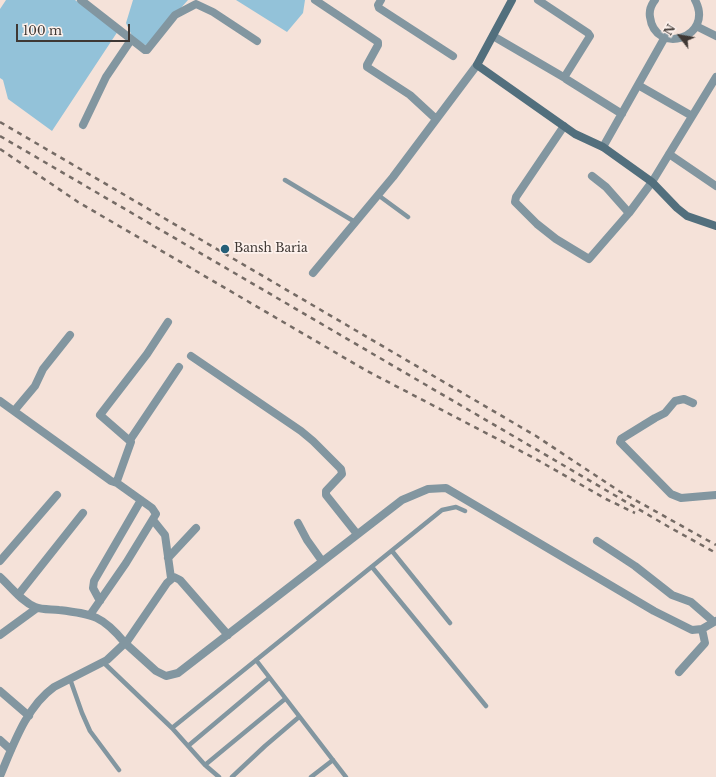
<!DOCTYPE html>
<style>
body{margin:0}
#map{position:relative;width:716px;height:777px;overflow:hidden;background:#f5e2d9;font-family:"Libre Baskerville",serif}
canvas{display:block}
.north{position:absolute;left:660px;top:16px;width:40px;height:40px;-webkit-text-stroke:3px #fdf1ec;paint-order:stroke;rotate:301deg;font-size:11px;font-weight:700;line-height:16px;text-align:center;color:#3f3834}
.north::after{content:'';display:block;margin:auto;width:14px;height:18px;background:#3f3834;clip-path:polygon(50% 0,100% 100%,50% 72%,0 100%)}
.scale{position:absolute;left:16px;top:24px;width:114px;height:18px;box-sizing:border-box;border:2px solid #3f3834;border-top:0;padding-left:5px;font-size:12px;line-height:14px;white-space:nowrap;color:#3f3834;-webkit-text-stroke:3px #fdf1ec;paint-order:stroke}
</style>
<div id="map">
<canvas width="716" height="777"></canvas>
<div class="north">N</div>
<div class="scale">100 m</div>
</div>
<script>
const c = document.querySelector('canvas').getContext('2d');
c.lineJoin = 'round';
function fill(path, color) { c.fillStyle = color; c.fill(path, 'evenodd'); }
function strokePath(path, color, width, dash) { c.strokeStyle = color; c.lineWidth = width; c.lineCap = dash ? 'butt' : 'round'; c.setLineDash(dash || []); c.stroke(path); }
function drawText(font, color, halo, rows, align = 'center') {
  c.font = font + ' "Libre Baskerville",serif'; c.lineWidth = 3.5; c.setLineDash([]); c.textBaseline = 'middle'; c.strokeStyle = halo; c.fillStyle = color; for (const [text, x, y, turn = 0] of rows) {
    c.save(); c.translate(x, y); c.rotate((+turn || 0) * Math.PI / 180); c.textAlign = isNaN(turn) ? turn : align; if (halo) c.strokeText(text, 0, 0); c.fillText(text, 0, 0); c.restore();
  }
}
fill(new Path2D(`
 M 6,0 L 75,0 L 118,31 L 52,131 L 8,99 L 3,80 L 0,78 L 0,9 Z
 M 133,0 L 188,0 L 147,46 L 133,38 L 126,23 Z
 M 236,0 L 305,0 L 303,13 L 287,32 Z`), '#93c2d9');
strokePath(new Path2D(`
 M 285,180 L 355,222
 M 378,195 L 408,217
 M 392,551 L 450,623
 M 372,567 L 486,706
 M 256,660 L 346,777
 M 103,662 L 172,728 L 205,765 L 219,777
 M 70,679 L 82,713 L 90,731 L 119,770
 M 172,728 L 442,510 L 456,507 L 465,511
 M 188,746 L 269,678
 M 205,765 L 285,699
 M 232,777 L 265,746 L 299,717
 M 311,777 L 333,760`), '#8296a0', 4.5);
strokePath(new Path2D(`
 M 81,0 L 145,50 L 147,50 L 175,15 L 196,4 L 213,12 L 257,41
 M 315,0 L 378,42 L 378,45 L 367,65 L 367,67 L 410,95 L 436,119
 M 381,0 L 378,5 L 379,8 L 453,56
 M 538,0 L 588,33 L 590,36 L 565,76 L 566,79 L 622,114
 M 655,0 C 651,5 649,11 650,17 C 655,56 715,38 695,0
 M 696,26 L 716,36
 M 493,36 L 565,78
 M 638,85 L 692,116
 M 83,125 L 106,77 L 131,40
 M 564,126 L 516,197 L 515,202 L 537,224 L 556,239 L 589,259 L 629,213 L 652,182 L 716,77
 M 603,147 L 665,37
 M 669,154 L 716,186
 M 592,176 L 606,187 L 629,213
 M 313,273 L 393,177 L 477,65
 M 191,356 L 301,431 L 313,441 L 341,469 L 342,474 L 326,491 L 326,495 L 357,534
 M 0,401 L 111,481 L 117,483
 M 693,403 L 684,399 L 675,401 L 665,413 L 655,418 L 621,439 L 620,442 L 671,494 L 681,498 L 716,495
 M 14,411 L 35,386 L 43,369 L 70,335
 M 130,440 L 179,367
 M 153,520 L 165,535 L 171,578
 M 298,523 L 307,540 L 322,561
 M 597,541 L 635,566 L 672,595 L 691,602 L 714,622
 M 168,558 L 196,528
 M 0,561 L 57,495
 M 0,577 C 11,587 21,601 35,607 C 42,610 52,609 59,610 C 93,614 103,616 125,643
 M 18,595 L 83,513
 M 100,601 L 93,588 L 94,581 L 141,500
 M 90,615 L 126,563 L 156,514 L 152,508 L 117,483 L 117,481 L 131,442 L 100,415 L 147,354 L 168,322
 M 0,635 L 37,608
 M 126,643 L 167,583 L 174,577 L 180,580 L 228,635
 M 679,672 L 705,643 L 702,629
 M 0,691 L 29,716
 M 0,740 L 11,750
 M 0,776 C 13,746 26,707 54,687 L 107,660 L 125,643 L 156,671 L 166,676 L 178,673 L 402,500 L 428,489 L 446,488 L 654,611 L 692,630 L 702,629 L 716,621`), '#8296a0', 8);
strokePath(new Path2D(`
 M 512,0 L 477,65 L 575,134 L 603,147 L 652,182 L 677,208 L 687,216 L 716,226`), '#526f7d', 8);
strokePath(new Path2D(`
 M 0,122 L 536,436 L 619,491 L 716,545
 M 0,136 L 669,527 L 716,553
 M 0,149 L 78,202 L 367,371 L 534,458 L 606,499 L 635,513`), '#756b65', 2.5, [5, 5]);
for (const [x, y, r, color] of [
 [225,249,5,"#255f78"]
]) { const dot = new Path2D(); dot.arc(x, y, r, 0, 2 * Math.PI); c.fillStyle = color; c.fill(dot); strokePath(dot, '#fdf1ec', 1.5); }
drawText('12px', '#3f3834', '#fdf1ec', [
 ["Bansh Baria",234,249]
], 'left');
</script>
